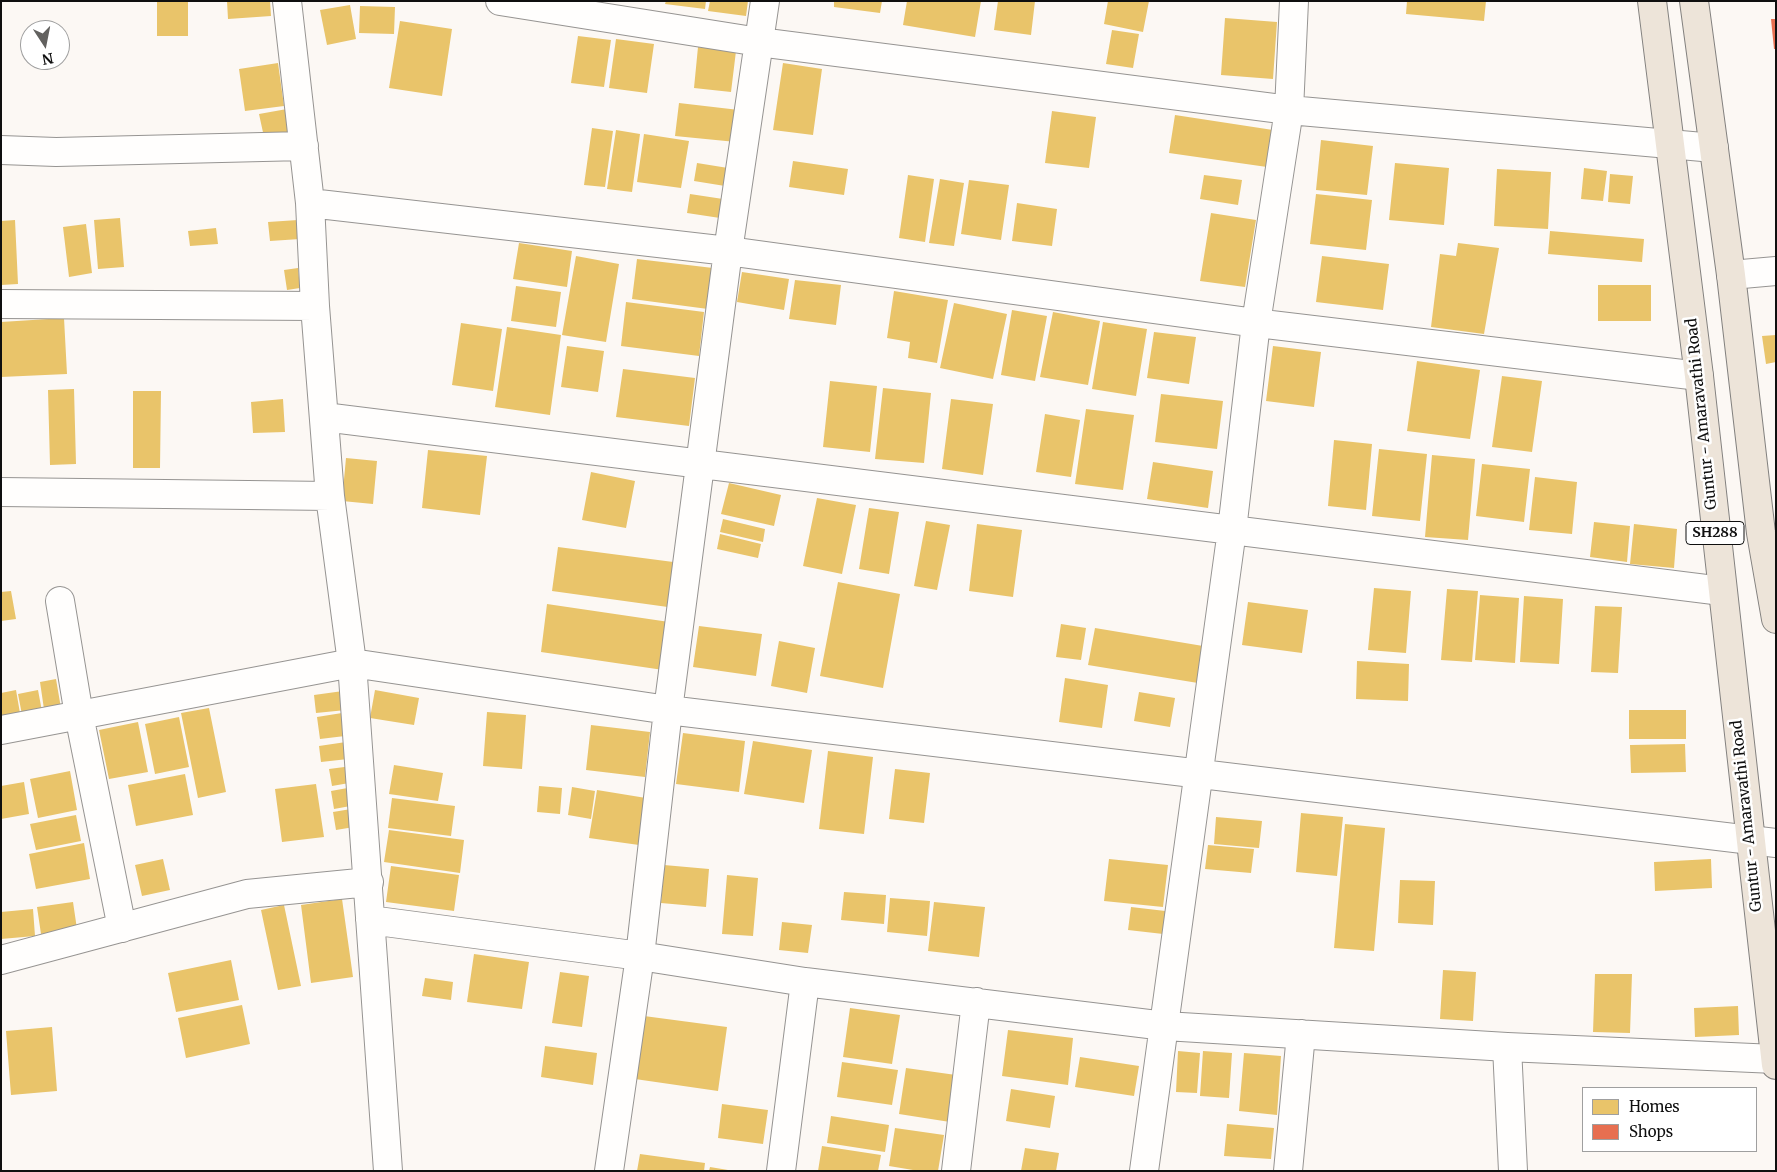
<!DOCTYPE html>
<style>
body{margin:0}
#map{position:relative;width:1777px;height:1172px;overflow:hidden;background:#fcf8f4;font-family:Merriweather,serif}
canvas{display:block}
.frame{position:absolute;inset:0;border:2px solid #0f0f0f;pointer-events:none}
.legend{position:absolute;left:1582px;top:1087px;width:175px;height:65px;box-sizing:border-box;background:#fff;border:1px solid #9f9f9f;margin:0;padding:6px 9px;list-style:none;font-size:15px;color:#0f0f0f}
.legend li{display:flex;align-items:center;gap:10px;height:25px}
.legend b{width:25px;border:1px solid #9f9f9f}
.north{position:absolute;left:20px;top:20px;width:50px;height:50px;box-sizing:border-box;background:#fff;border:1px solid #9f9f9f;border-radius:50%;rotate:169deg;font-size:14px;font-weight:700;line-height:20px;text-align:center;color:#0f0f0f}
.north::after{content:'';display:block;margin:auto;width:18px;height:22px;background:#62615f;clip-path:polygon(50% 0,100% 100%,50% 72%,0 100%)}
</style>
<div id="map">
<canvas width="1777" height="1172"></canvas>
<div class="frame"></div>
<ul class="legend">
<li><b style="height:14px;background:#e9c46a"></b>Homes</li>
<li><b style="height:14px;background:#e76f51"></b>Shops</li>
</ul>
<div class="north">N</div>
</div>
<script>
const c = document.querySelector('canvas').getContext('2d');
c.lineJoin = 'round';
function fill(path, color) { c.fillStyle = color; c.fill(path, 'evenodd'); }
function strokePath(path, color, width, dash) { c.strokeStyle = color; c.lineWidth = width; c.lineCap = dash ? 'butt' : 'round'; c.setLineDash(dash || []); c.stroke(path); }
function drawText(font, color, halo, rows, align = 'center') {
  c.font = font + ' Merriweather,serif'; c.lineWidth = 5; c.setLineDash([]); c.textBaseline = 'middle'; c.strokeStyle = halo; c.fillStyle = color; for (const [text, x, y, turn = 0] of rows) {
    c.save(); c.translate(x, y); c.rotate((+turn || 0) * Math.PI / 180); c.textAlign = isNaN(turn) ? turn : align; if (halo) c.strokeText(text, 0, 0); c.fillText(text, 0, 0); c.restore();
  }
}
fill(new Path2D(`
 M 157,1 L 188,1 L 188,36 L 157,36 Z
 M 227,1 L 270,1 L 271,16 L 228,19 Z
 M 666,1 L 706,1 L 705,9 L 665,4 Z
 M 710,1 L 748,1 L 746,16 L 708,11 Z
 M 834,1 L 882,1 L 880,13 L 834,7 Z
 M 907,1 L 981,1 L 975,37 L 903,25 Z
 M 998,1 L 1035,1 L 1031,35 L 994,30 Z
 M 1108,1 L 1149,1 L 1143,32 L 1104,24 Z
 M 1407,1 L 1486,1 L 1484,21 L 1406,14 Z
 M 350,5 L 356,39 L 327,45 L 320,10 Z
 M 360,6 L 395,7 L 394,34 L 359,33 Z
 M 1225,18 L 1277,22 L 1273,79 L 1221,75 Z
 M 400,21 L 452,29 L 442,96 L 389,88 Z
 M 1112,30 L 1139,34 L 1133,68 L 1106,64 Z
 M 578,36 L 611,40 L 604,87 L 571,83 Z
 M 616,39 L 654,44 L 647,93 L 609,88 Z
 M 698,47 L 736,51 L 731,92 L 694,88 Z
 M 278,63 L 284,106 L 245,111 L 239,69 Z
 M 783,63 L 822,69 L 813,135 L 773,130 Z
 M 679,103 L 739,110 L 736,142 L 675,136 Z
 M 287,109 L 291,132 L 264,137 L 259,114 Z
 M 1052,111 L 1096,117 L 1089,168 L 1045,163 Z
 M 1175,115 L 1273,130 L 1267,167 L 1169,153 Z
 M 592,128 L 613,131 L 605,187 L 584,185 Z
 M 616,130 L 640,134 L 632,192 L 607,189 Z
 M 644,134 L 689,141 L 681,188 L 637,182 Z
 M 1321,140 L 1373,146 L 1367,195 L 1316,190 Z
 M 793,161 L 848,169 L 844,195 L 789,187 Z
 M 697,163 L 728,168 L 725,186 L 694,181 Z
 M 1395,163 L 1449,168 L 1444,225 L 1389,220 Z
 M 1584,168 L 1607,171 L 1603,201 L 1581,199 Z
 M 1497,169 L 1551,172 L 1548,229 L 1494,226 Z
 M 1610,174 L 1633,176 L 1630,204 L 1608,202 Z
 M 908,175 L 934,179 L 925,242 L 899,238 Z
 M 1204,175 L 1242,180 L 1238,205 L 1200,199 Z
 M 940,179 L 964,183 L 954,246 L 929,243 Z
 M 969,180 L 1009,185 L 1001,240 L 961,234 Z
 M 690,194 L 723,199 L 720,218 L 687,213 Z
 M 1316,194 L 1372,200 L 1366,250 L 1310,244 Z
 M 1017,203 L 1057,209 L 1052,246 L 1012,241 Z
 M 1211,213 L 1256,220 L 1245,287 L 1200,281 Z
 M 120,218 L 124,267 L 98,269 L 94,220 Z
 M 15,220 L 18,284 L 1,285 L 1,221 Z
 M 298,220 L 300,239 L 270,241 L 268,222 Z
 M 86,224 L 92,273 L 69,277 L 63,227 Z
 M 216,228 L 218,244 L 190,246 L 188,231 Z
 M 1550,231 L 1644,239 L 1642,262 L 1548,254 Z
 M 519,243 L 572,251 L 567,287 L 513,279 Z
 M 1458,243 L 1499,248 L 1484,334 L 1431,327 L 1440,254 L 1456,256 Z
 M 576,256 L 619,264 L 606,342 L 562,335 Z
 M 1322,256 L 1389,264 L 1383,310 L 1316,302 Z
 M 637,259 L 713,268 L 708,309 L 632,299 Z
 M 298,268 L 300,288 L 287,290 L 284,270 Z
 M 742,272 L 789,279 L 784,310 L 737,302 Z
 M 795,280 L 841,285 L 836,325 L 789,319 Z
 M 1598,285 L 1651,285 L 1651,321 L 1598,321 Z
 M 516,286 L 561,292 L 556,327 L 511,321 Z
 M 894,291 L 948,300 L 937,363 L 908,358 L 910,342 L 887,338 Z
 M 626,302 L 704,312 L 699,356 L 621,346 Z
 M 954,303 L 1007,314 L 993,379 L 940,368 Z
 M 1012,310 L 1047,316 L 1035,381 L 1001,375 Z
 M 1053,312 L 1100,321 L 1088,385 L 1040,377 Z
 M 64,318 L 67,374 L 1,377 L 1,322 Z
 M 1103,322 L 1147,329 L 1136,396 L 1092,389 Z
 M 461,323 L 502,329 L 493,391 L 452,385 Z
 M 507,327 L 561,335 L 550,415 L 495,407 Z
 M 1154,332 L 1196,337 L 1189,384 L 1147,378 Z
 M 1776,335 L 1776,362 L 1766,364 L 1762,336 Z
 M 567,346 L 604,351 L 598,392 L 561,387 Z
 M 1273,346 L 1321,352 L 1314,407 L 1266,401 Z
 M 1417,361 L 1480,370 L 1470,439 L 1407,431 Z
 M 623,369 L 695,378 L 689,426 L 616,417 Z
 M 1502,376 L 1542,381 L 1532,452 L 1492,447 Z
 M 830,381 L 877,386 L 870,452 L 823,447 Z
 M 883,388 L 931,393 L 924,463 L 875,459 Z
 M 74,389 L 76,464 L 50,465 L 48,390 Z
 M 133,391 L 161,391 L 160,468 L 133,468 Z
 M 1161,394 L 1223,401 L 1217,449 L 1155,442 Z
 M 283,399 L 285,432 L 253,433 L 251,402 Z
 M 951,399 L 993,404 L 983,475 L 942,469 Z
 M 1086,409 L 1134,415 L 1123,490 L 1075,484 Z
 M 1045,414 L 1080,420 L 1071,477 L 1036,472 Z
 M 1334,440 L 1372,444 L 1366,510 L 1328,506 Z
 M 1379,449 L 1427,454 L 1420,521 L 1372,516 Z
 M 428,450 L 487,456 L 480,515 L 422,508 Z
 M 1432,455 L 1475,459 L 1468,540 L 1425,537 Z
 M 346,458 L 377,461 L 373,504 L 342,501 Z
 M 1153,462 L 1213,471 L 1208,508 L 1147,499 Z
 M 1482,464 L 1530,469 L 1524,522 L 1476,516 Z
 M 591,472 L 635,481 L 626,528 L 582,520 Z
 M 1535,477 L 1577,482 L 1572,534 L 1529,530 Z
 M 729,483 L 781,495 L 774,526 L 721,514 Z
 M 817,498 L 856,505 L 842,574 L 803,566 Z
 M 869,508 L 899,512 L 889,574 L 859,569 Z
 M 723,519 L 765,529 L 763,542 L 720,532 Z
 M 926,521 L 950,525 L 937,590 L 914,586 Z
 M 1594,522 L 1630,526 L 1627,562 L 1590,557 Z
 M 977,524 L 1022,530 L 1013,597 L 969,591 Z
 M 1634,524 L 1677,529 L 1674,568 L 1630,564 Z
 M 720,534 L 761,544 L 758,558 L 717,549 Z
 M 558,547 L 681,563 L 675,608 L 552,591 Z
 M 838,582 L 900,594 L 883,688 L 820,676 Z
 M 1374,588 L 1411,591 L 1406,653 L 1368,650 Z
 M 1447,589 L 1478,591 L 1472,662 L 1441,660 Z
 M 11,591 L 16,619 L 1,621 L 1,592 Z
 M 1480,595 L 1519,598 L 1515,663 L 1475,660 Z
 M 1524,596 L 1563,599 L 1559,664 L 1520,662 Z
 M 1248,602 L 1308,610 L 1302,653 L 1242,645 Z
 M 547,604 L 676,623 L 670,671 L 541,652 Z
 M 1595,606 L 1622,607 L 1618,673 L 1591,672 Z
 M 1061,624 L 1086,628 L 1081,660 L 1056,657 Z
 M 699,626 L 762,634 L 756,676 L 693,667 Z
 M 1095,628 L 1209,647 L 1204,684 L 1088,665 Z
 M 779,641 L 815,648 L 807,693 L 771,686 Z
 M 1357,661 L 1409,664 L 1408,701 L 1356,699 Z
 M 1065,678 L 1108,685 L 1102,728 L 1059,722 Z
 M 56,679 L 62,714 L 45,716 L 40,682 Z
 M 16,690 L 21,719 L 1,723 L 1,693 Z
 M 38,690 L 44,722 L 24,725 L 18,694 Z
 M 375,690 L 419,698 L 414,725 L 370,718 Z
 M 343,691 L 346,710 L 316,713 L 314,695 Z
 M 1139,692 L 1175,698 L 1170,727 L 1134,721 Z
 M 209,708 L 226,792 L 198,798 L 181,713 Z
 M 1629,710 L 1686,710 L 1686,739 L 1629,739 Z
 M 487,712 L 526,715 L 522,769 L 483,766 Z
 M 342,713 L 345,736 L 320,739 L 317,717 Z
 M 179,717 L 189,767 L 155,774 L 145,724 Z
 M 138,722 L 148,772 L 109,779 L 99,730 Z
 M 591,725 L 650,732 L 645,777 L 586,770 Z
 M 683,733 L 745,741 L 739,792 L 676,784 Z
 M 753,741 L 812,750 L 804,803 L 744,794 Z
 M 346,742 L 348,759 L 321,762 L 319,746 Z
 M 1685,744 L 1686,772 L 1631,773 L 1630,745 Z
 M 828,751 L 873,757 L 864,834 L 819,829 Z
 M 394,765 L 443,773 L 438,801 L 389,794 Z
 M 352,766 L 355,782 L 332,786 L 329,769 Z
 M 895,769 L 930,773 L 924,823 L 889,819 Z
 M 70,771 L 77,810 L 38,818 L 30,779 Z
 M 185,774 L 193,815 L 136,826 L 128,785 Z
 M 24,782 L 29,814 L 1,819 L 1,786 Z
 M 316,784 L 324,837 L 282,842 L 275,789 Z
 M 539,786 L 562,788 L 560,814 L 537,812 Z
 M 353,787 L 356,805 L 334,809 L 331,791 Z
 M 572,787 L 595,791 L 591,819 L 568,815 Z
 M 597,790 L 646,798 L 639,845 L 589,838 Z
 M 392,798 L 455,806 L 451,836 L 388,828 Z
 M 357,808 L 360,826 L 336,830 L 333,812 Z
 M 1301,813 L 1343,817 L 1337,876 L 1296,872 Z
 M 76,815 L 81,841 L 36,850 L 30,824 Z
 M 1216,817 L 1262,821 L 1259,848 L 1214,844 Z
 M 1345,824 L 1385,828 L 1374,951 L 1334,948 Z
 M 389,830 L 464,840 L 460,873 L 384,862 Z
 M 84,843 L 90,879 L 36,889 L 29,854 Z
 M 1208,845 L 1254,849 L 1251,873 L 1205,869 Z
 M 163,859 L 170,890 L 142,896 L 135,865 Z
 M 1109,859 L 1168,865 L 1163,907 L 1104,901 Z
 M 1711,859 L 1712,888 L 1655,891 L 1654,862 Z
 M 664,865 L 709,869 L 706,907 L 661,903 Z
 M 391,866 L 459,875 L 454,911 L 386,902 Z
 M 727,875 L 758,878 L 753,936 L 722,934 Z
 M 1400,880 L 1435,881 L 1433,925 L 1398,923 Z
 M 844,892 L 886,895 L 884,924 L 841,920 Z
 M 890,898 L 930,901 L 927,936 L 887,932 Z
 M 342,899 L 353,977 L 311,983 L 301,905 Z
 M 73,902 L 77,929 L 41,934 L 37,907 Z
 M 934,902 L 985,907 L 979,957 L 928,951 Z
 M 284,905 L 301,986 L 278,990 L 261,910 Z
 M 1131,907 L 1174,912 L 1172,935 L 1128,930 Z
 M 33,909 L 35,936 L 1,939 L 1,912 Z
 M 782,922 L 812,925 L 808,953 L 779,950 Z
 M 474,954 L 529,962 L 522,1009 L 467,1002 Z
 M 231,960 L 239,1000 L 176,1012 L 168,973 Z
 M 1443,970 L 1476,972 L 1473,1021 L 1440,1019 Z
 M 560,972 L 589,976 L 582,1027 L 552,1023 Z
 M 1595,974 L 1632,974 L 1630,1033 L 1593,1032 Z
 M 425,978 L 453,982 L 451,1000 L 422,996 Z
 M 242,1005 L 250,1044 L 186,1058 L 178,1018 Z
 M 1738,1006 L 1739,1035 L 1695,1037 L 1694,1008 Z
 M 850,1008 L 900,1015 L 892,1064 L 843,1057 Z
 M 644,1016 L 727,1027 L 718,1091 L 635,1079 Z
 M 52,1027 L 57,1091 L 11,1095 L 6,1031 Z
 M 1008,1030 L 1073,1038 L 1068,1085 L 1002,1076 Z
 M 545,1046 L 597,1053 L 593,1085 L 541,1077 Z
 M 1178,1051 L 1200,1053 L 1197,1093 L 1176,1092 Z
 M 1203,1051 L 1232,1053 L 1229,1098 L 1200,1096 Z
 M 1244,1053 L 1281,1056 L 1277,1115 L 1239,1111 Z
 M 1080,1057 L 1139,1066 L 1134,1096 L 1075,1087 Z
 M 842,1062 L 898,1070 L 892,1105 L 837,1097 Z
 M 906,1068 L 956,1075 L 950,1122 L 899,1114 Z
 M 1011,1089 L 1055,1096 L 1050,1128 L 1006,1121 Z
 M 722,1104 L 768,1110 L 763,1144 L 718,1138 Z
 M 831,1116 L 889,1125 L 885,1152 L 827,1143 Z
 M 1227,1124 L 1274,1128 L 1271,1159 L 1224,1156 Z
 M 895,1128 L 944,1135 L 938,1171 L 919,1171 L 889,1166 Z
 M 822,1146 L 881,1155 L 878,1171 L 818,1171 Z
 M 1025,1148 L 1059,1153 L 1056,1171 L 1021,1171 Z
 M 640,1154 L 705,1163 L 704,1171 L 637,1171 Z
 M 710,1167 L 728,1170 L 728,1171 L 709,1171 Z`), '#e9c46a');
fill(new Path2D(`
 M 1771,19 L 1776,19 L 1776,49 L 1774,49 Z`), '#e76f51');
const minor = new Path2D(`
 M 287,1 L 310,203
 M 500,1 L 759,42 L 1289,110 L 1714,148
 M 1,150 L 56,152 L 304,146
 M 1731,275 L 1776,271
 M 1,304 L 315,306 L 310,203 L 728,251 L 1256,323 L 1699,376
 M 315,306 L 330,496 L 352,663 L 388,1171
 M 324,417 L 1722,591
 M 1,492 L 330,496
 M 60,601 L 79,715 L 122,928
 M 1,730 L 352,663 L 668,710 L 1776,843
 M 370,920 L 640,956 L 805,982 L 1165,1026 L 1507,1047 L 1775,1059
 M 1,960 L 247,894 L 369,882
 M 1507,1047 L 1513,1171
 M 609,1171 L 640,956 L 668,710 L 728,251 L 765,1
 M 781,1171 L 805,982
 M 956,1171 L 976,1002
 M 1144,1171 L 1232,530 L 1256,323 L 1289,110 L 1294,1
 M 1288,1171 L 1301,1034`);
const primary = new Path2D(`
 M 1652,1 L 1699,376 L 1776,1065
 M 1694,1 L 1731,275 L 1761,533 L 1776,619`);
strokePath(minor, '#969492', 30);
strokePath(primary, '#83817f', 30);
strokePath(minor, '#fffefd', 28);
strokePath(primary, '#ede4d9', 28);
for (const [x, y, w] of [
 [1715,533,58]
]) { const box = new Path2D(); box.roundRect(x - w / 2, y - 11.5, w, 23, 4); c.fillStyle = '#fff'; c.fill(box); strokePath(box, '#0f0f0f', 1); }
drawText('bold 14px', '#0f0f0f', null, [
 ["SH288",1715,533]
]);
drawText('15px', '#0f0f0f', '#fff', [
 ["Guntur - Amaravathi Road",1702,414,-96],
 ["Guntur - Amaravathi Road",1747,816,-96]
]);
</script>
